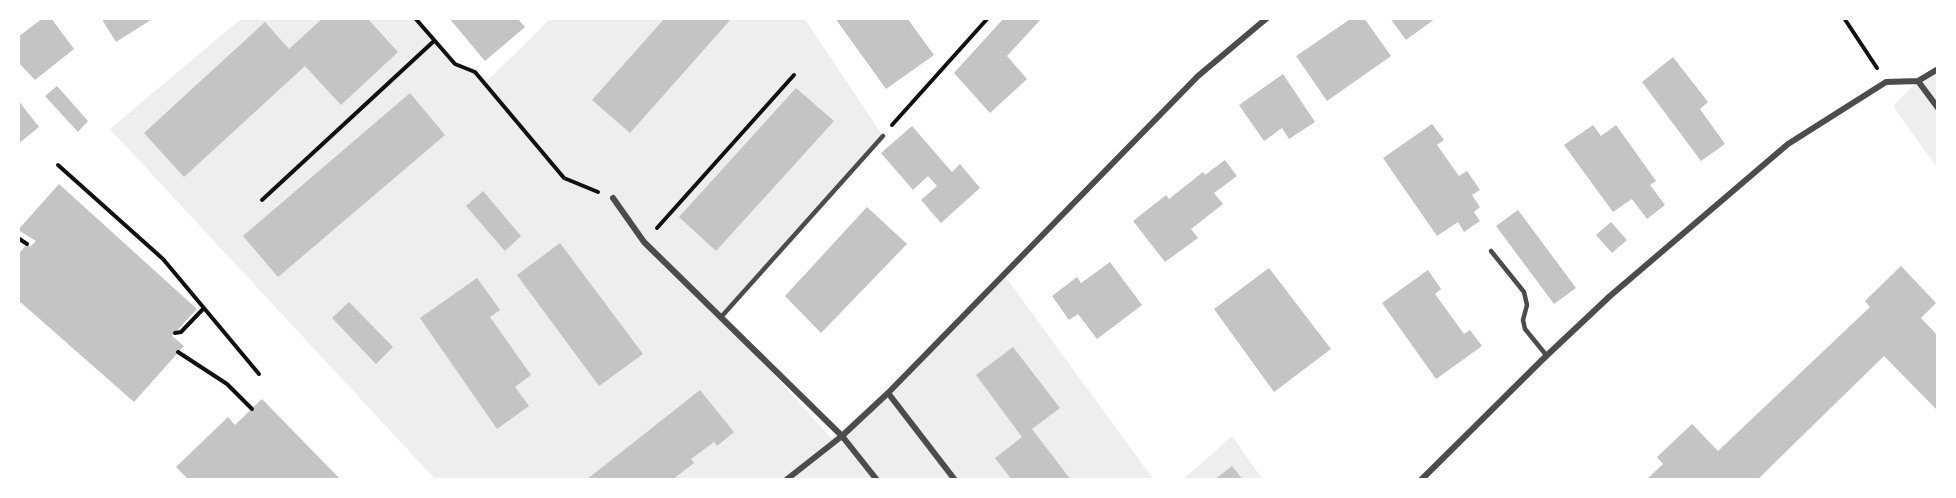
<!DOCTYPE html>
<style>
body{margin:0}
#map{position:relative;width:1956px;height:498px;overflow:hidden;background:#fff;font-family:"Nunito Sans",sans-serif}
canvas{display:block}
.frame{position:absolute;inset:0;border:20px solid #fff;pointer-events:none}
</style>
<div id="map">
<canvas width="1956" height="498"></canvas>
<div class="frame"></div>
</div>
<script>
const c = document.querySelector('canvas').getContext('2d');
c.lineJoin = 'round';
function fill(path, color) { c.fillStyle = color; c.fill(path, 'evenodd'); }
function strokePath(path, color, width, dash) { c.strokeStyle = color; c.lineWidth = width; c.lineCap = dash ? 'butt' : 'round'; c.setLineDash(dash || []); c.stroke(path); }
fill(new Path2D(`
 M 242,18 L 415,18 L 455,64 L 475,72 L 484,84 L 551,18 L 804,18 L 883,136 L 722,317 L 831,438 L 888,393 L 1004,275 L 1154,480 L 436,480 L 110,129 Z
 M 1938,69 L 1938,169 L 1893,106 L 1918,81 Z
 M 1232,436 L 1263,480 L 1182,480 Z`), '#eee');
fill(new Path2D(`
 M 43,18 L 51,18 L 74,49 L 35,80 L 18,62 L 18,37 Z
 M 101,18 L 154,18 L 116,42 Z
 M 323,18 L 367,18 L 398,52 L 341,105 L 305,66 L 184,177 L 144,133 L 265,22 L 289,49 Z
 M 449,18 L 517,18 L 525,27 L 485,61 Z
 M 665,18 L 732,18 L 630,133 L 592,100 Z
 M 835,18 L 907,18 L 934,55 L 886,89 Z
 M 1004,18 L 1042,18 L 1007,56 L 1027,79 L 990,113 L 954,73 Z
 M 1352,18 L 1364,18 L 1391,56 L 1327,101 L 1296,56 Z
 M 1390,18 L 1436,18 L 1406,40 Z
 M 1673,57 L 1708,102 L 1700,109 L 1725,144 L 1701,161 L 1642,82 Z
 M 1283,74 L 1315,122 L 1289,139 L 1282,128 L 1264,141 L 1239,105 Z
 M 57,86 L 88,121 L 78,132 L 45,96 Z
 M 796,88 L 834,121 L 716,251 L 679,217 Z
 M 410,93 L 445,135 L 278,277 L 243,236 Z
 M 18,100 L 39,127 L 18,144 Z
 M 1432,124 L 1444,140 L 1437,145 L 1459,176 L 1467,171 L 1480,190 L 1472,195 L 1480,207 L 1474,212 L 1480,221 L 1464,232 L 1458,222 L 1437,236 L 1383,158 Z
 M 1593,125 L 1601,136 L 1616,125 L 1656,181 L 1650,185 L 1665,205 L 1647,219 L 1632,199 L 1613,212 L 1564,145 Z
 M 912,126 L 952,172 L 960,164 L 980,188 L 941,223 L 921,200 L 937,186 L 928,176 L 913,190 L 881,153 Z
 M 1225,160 L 1237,176 L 1214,193 L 1223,204 L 1191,229 L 1198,238 L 1165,262 L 1133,221 L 1166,195 L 1169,199 L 1203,172 L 1205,175 Z
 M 59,184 L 197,309 L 172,336 L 184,346 L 134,402 L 18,300 L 18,255 L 27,244 L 30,247 L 36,241 L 18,230 Z
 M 483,191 L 521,236 L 505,251 L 466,206 Z
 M 867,207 L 907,244 L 821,333 L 785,296 Z
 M 1518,210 L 1576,288 L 1554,304 L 1496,226 Z
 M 1611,222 L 1627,240 L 1612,253 L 1596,235 Z
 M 560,243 L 643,354 L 599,386 L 517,275 Z
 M 1110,262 L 1142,305 L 1097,339 L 1078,314 L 1069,320 L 1052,296 L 1077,277 L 1081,283 Z
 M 1901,266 L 1936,303 L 1921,318 L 1938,336 L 1938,411 L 1884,356 L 1757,480 L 1646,480 L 1663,464 L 1657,457 L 1692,424 L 1718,451 L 1870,307 L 1865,301 Z
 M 1269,268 L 1331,349 L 1274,392 L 1214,309 Z
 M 1428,270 L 1441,289 L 1435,294 L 1464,334 L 1470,330 L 1482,346 L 1436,379 L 1382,303 Z
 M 477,278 L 500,310 L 490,317 L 531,375 L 515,387 L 529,406 L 497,429 L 420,318 Z
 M 349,302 L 393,347 L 376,364 L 332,318 Z
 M 1013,347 L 1060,408 L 1032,429 L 1071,480 L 1012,480 L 995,458 L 1022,437 L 976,375 Z
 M 700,390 L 734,432 L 717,446 L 714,442 L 691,459 L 694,463 L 672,480 L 586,480 Z
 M 262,399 L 341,480 L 189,480 L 176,467 L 228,417 L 235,425 Z
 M 1232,466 L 1243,480 L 1214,480 Z`), '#c4c4c4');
strokePath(new Path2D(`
 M 415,18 L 455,64 L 475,72 L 564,178 L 598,192
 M 1844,18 L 1877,68
 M 892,125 L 988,18
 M 58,165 L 163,259 L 259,374
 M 262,200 L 434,41
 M 657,228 L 794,75
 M 18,238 L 27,244
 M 175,333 L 181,332 L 204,308
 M 178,352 L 227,384 L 252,409`), '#111', 4);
strokePath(new Path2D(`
 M 1491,251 L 1524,292 L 1527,305 L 1523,320 L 1525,329 L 1547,356
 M 722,316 L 883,136`), '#4c4c4c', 4.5);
strokePath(new Path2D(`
 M 1918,81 L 1938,108
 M 613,198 L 644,242 L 842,436 L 877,480
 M 888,393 L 955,480
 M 786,480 L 842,436 L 888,393 L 1198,76 L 1267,18
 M 1421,480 L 1542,360 L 1610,296 L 1788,144 L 1886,82 L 1918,81 L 1938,69`), '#4c4c4c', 6);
</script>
